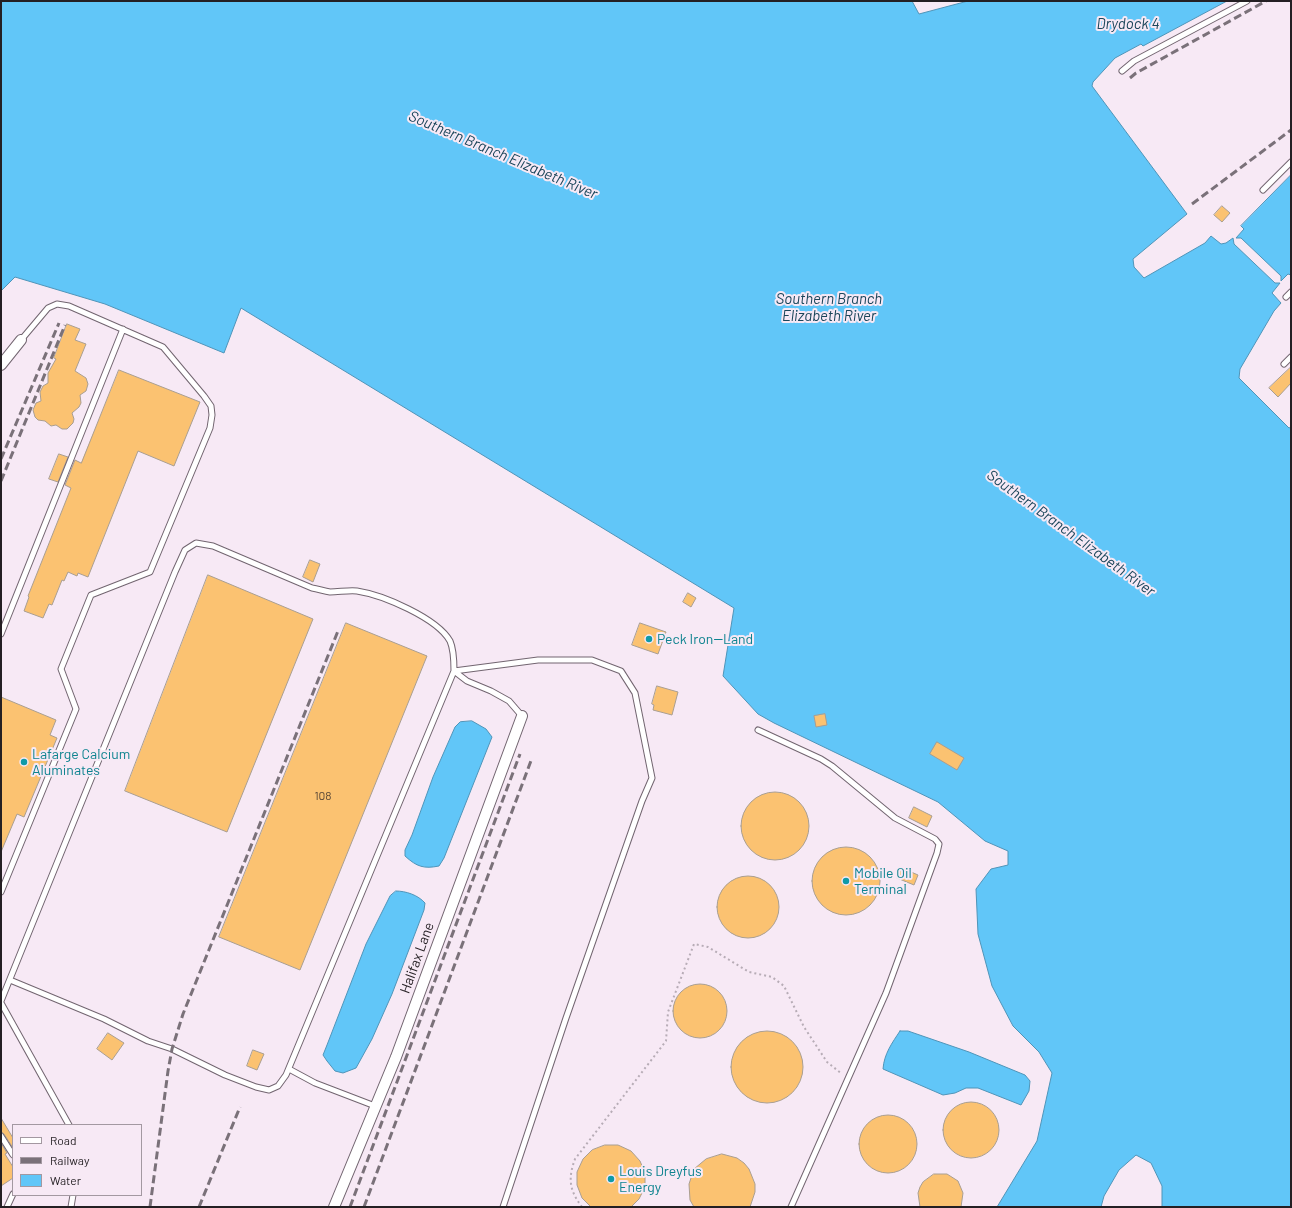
<!DOCTYPE html>
<style>
body{margin:0}
#map{position:relative;width:1292px;height:1208px;overflow:hidden;background:#f7e9f5;font-family:Barlow,sans-serif}
canvas{display:block}
.frame{position:absolute;inset:0;border:2px solid #241f23;pointer-events:none}
.legend{position:absolute;left:12px;top:1124px;width:130px;height:72px;box-sizing:border-box;background:#f7e9f5;border:1px solid #a398a1;margin:0;padding:5px 7px;list-style:none;font-size:12px;color:#241f23}
.legend li{display:flex;align-items:center;gap:8px;height:20px}
.legend b{width:20px;border:1px solid #a398a1}
</style>
<div id="map">
<canvas width="1292" height="1208"></canvas>
<div class="frame"></div>
<ul class="legend">
<li><b style="height:5px;background:#fff"></b>Road</li>
<li><b style="height:5px;background:#7a7179"></b>Railway</li>
<li><b style="height:11px;background:#61c6f8"></b>Water</li>
</ul>
</div>
<script>
const c = document.querySelector('canvas').getContext('2d');
c.lineJoin = 'round';
function fill(path, color) { c.fillStyle = color; c.fill(path, 'evenodd'); }
function strokePath(path, color, width, dash) { c.strokeStyle = color; c.lineWidth = width; c.lineCap = dash ? 'butt' : 'round'; c.setLineDash(dash || []); c.stroke(path); }
function drawText(font, color, halo, rows, align = 'center') {
  c.font = font + ' Barlow,sans-serif'; c.lineWidth = 4; c.setLineDash([]); c.textBaseline = 'middle'; c.strokeStyle = halo; c.fillStyle = color; for (const [text, x, y, turn = 0] of rows) {
    c.save(); c.translate(x, y); c.rotate((+turn || 0) * Math.PI / 180); c.textAlign = isNaN(turn) ? turn : align; if (halo) c.strokeText(text, 0, 0); c.fillText(text, 0, 0); c.restore();
  }
}
const water = new Path2D(`
 M 1,1 L 912,1 L 919,14 L 968,1 L 1227,1 L 1143,46 L 1141,44 L 1115,58 L 1093,82 L 1092,86 L 1187,214 L 1133,259 L 1134,267 L 1144,278 L 1205,243 L 1211,236 L 1221,244 L 1226,243 L 1233,238 L 1234,244 L 1275,283 L 1280,283 L 1272,293 L 1281,303 L 1274,311 L 1240,369 L 1239,378 L 1289,428 L 1291,427 L 1291,1207 L 1162,1207 L 1162,1186 L 1151,1163 L 1136,1155 L 1119,1170 L 1104,1196 L 1101,1207 L 997,1207 L 1037,1141 L 1052,1073 L 1039,1052 L 1013,1026 L 992,986 L 978,934 L 976,889 L 991,869 L 1008,865 L 1008,851 L 985,841 L 938,802 L 774,723 L 758,714 L 723,676 L 734,608 L 241,308 L 224,353 L 105,304 L 15,277 L 1,291 Z
 M 1291,175 L 1291,275 L 1288,274 L 1281,281 L 1281,276 L 1241,238 L 1236,238 L 1244,229 L 1241,226 Z
 M 472,721 L 486,729 L 492,737 L 444,858 L 439,866 C 424,869 417,867 405,856 L 405,850 L 412,835 L 433,777 L 455,727 L 460,722 Z
 M 396,891 C 406,891 418,895 425,903 L 424,910 L 392,994 L 372,1039 L 356,1068 L 343,1073 L 335,1071 L 327,1061 L 323,1055 L 327,1045 L 366,944 L 390,896 Z
 M 900,1031 L 908,1031 L 969,1052 L 1025,1075 L 1030,1081 L 1029,1091 L 1021,1105 L 978,1088 L 966,1088 L 955,1093 L 943,1095 L 883,1069 C 884,1054 892,1043 900,1031 Z`);
fill(water, '#61c6f8');
strokePath(water, '#4f94b8', 1);
const building = new Path2D(`
 M 1222,206 L 1230,213 L 1222,222 L 1214,215 Z
 M 67,324 L 80,329 L 75,340 L 86,344 L 75,371 L 86,378 L 88,384 L 86,391 L 80,395 L 81,403 L 79,407 L 72,413 L 74,419 L 73,423 L 67,429 L 62,429 L 56,425 L 51,426 L 45,421 L 38,420 L 35,417 L 33,410 L 36,403 L 41,401 L 40,392 L 43,386 L 48,383 L 48,373 L 56,359 L 54,358 Z
 M 1291,367 L 1291,383 L 1278,397 L 1269,388 Z
 M 119,370 L 200,402 L 174,466 L 138,451 L 88,577 L 78,573 L 77,576 L 68,572 L 64,581 L 62,580 L 52,605 L 49,604 L 43,618 L 24,611 L 29,597 L 28,596 L 71,488 L 65,485 L 75,460 L 81,463 Z
 M 59,454 L 68,457 L 58,482 L 49,479 Z
 M 310,560 L 320,564 L 313,582 L 303,577 Z
 M 208,575 L 313,619 L 227,832 L 125,791 Z
 M 688,593 L 696,598 L 691,607 L 683,602 Z
 M 346,623 L 427,656 L 300,970 L 219,937 Z
 M 640,623 L 666,632 L 658,654 L 632,645 Z
 M 657,686 L 678,692 L 672,715 L 653,710 L 654,705 L 652,704 Z
 M 1,697 L 56,720 L 50,735 L 57,738 L 24,817 L 17,814 L 1,852 Z
 M 825,714 L 827,725 L 816,727 L 814,716 Z
 M 937,742 L 964,758 L 957,770 L 930,754 Z
 M741 826a34 34 0 1 1 68 0a34 34 0 1 1-68 0Z
 M 914,807 L 932,816 L 927,827 L 909,818 Z
 M812 881a34 34 0 1 1 68 0a34 34 0 1 1-68 0Z
 M 902,868 L 918,875 L 914,885 L 897,878 Z
 M717 907a31 31 0 1 1 62 0a31 31 0 1 1-62 0Z
 M673 1011a27 27 0 1 1 54 0a27 27 0 1 1-54 0Z
 M731 1067a36 36 0 1 1 72 0a36 36 0 1 1-72 0Z
 M 108,1033 L 124,1043 L 112,1060 L 97,1049 Z
 M 253,1050 L 264,1054 L 257,1070 L 247,1066 Z
 M943 1130a28 28 0 1 1 56 0a28 28 0 1 1-56 0Z
 M859 1144a29 29 0 1 1 58 0a29 29 0 1 1-58 0Z
 M 1,1118 L 13,1138 L 13,1148 L 4,1134 L 1,1132 Z
 M 1,1143 L 7,1153 L 5,1154 L 13,1167 L 13,1178 L 1,1186 Z
 M 605,1145 L 618,1145 L 631,1151 L 640,1161 L 645,1173 L 645,1187 L 639,1199 L 631,1207 L 591,1207 L 582,1198 L 577,1185 L 577,1172 L 583,1159 L 592,1150 Z
 M 722,1154 L 737,1158 L 744,1163 L 749,1169 L 755,1184 L 755,1192 L 750,1207 L 694,1207 L 690,1200 L 689,1184 L 694,1169 L 706,1159 Z
 M 934,1174 L 947,1174 L 958,1181 L 963,1193 L 961,1207 L 920,1207 L 918,1193 L 920,1187 L 923,1182 Z`);
fill(building, '#fbc271');
strokePath(building, '#a99e91', 1);
const lane = new Path2D(`
 M 1122,71 L 1134,61 L 1247,1
 M 1263,190 L 1291,162
 M 1286,297 L 1291,292
 M 1284,364 L 1291,357
 M 1,634 L 123,329
 M 758,730 L 821,759 L 832,766 L 895,818 L 935,839 L 939,844 L 937,853 L 886,993 L 791,1207
 M 1,892 L 76,709 L 61,669 L 91,595 L 150,572 L 210,428 L 212,415 L 211,406 L 204,396 L 163,347 L 69,306 L 57,304 L 48,308 L 21,340
 M 10,980 L 104,1019 L 148,1041 L 172,1049 L 225,1075 L 256,1087 L 269,1090 L 278,1086 L 286,1075 L 454,671 L 538,660 L 592,660 L 621,671 L 635,693 L 652,778 L 642,801 L 566,1018 L 503,1207
 M 1,1001 L 175,572 L 185,550 L 196,543 L 213,546 L 312,588 C 318,589 324,591 330,592 C 339,592 349,590 357,591 C 383,595 437,618 450,641 C 454,650 454,661 454,671 L 467,681 L 491,691 L 509,701 L 522,716
 M 1,1003 L 69,1125
 M 289,1069 L 315,1083 L 375,1106
 M 1,1136 L 13,1155
 M 7,1207 L 13,1194
 M 71,1207 L 73,1195`);
const street = new Path2D(`
 M 1,365 L 21,340
 M 334,1207 L 396,1057 L 522,716`);
strokePath(lane, '#726570', 7);
strokePath(street, '#726570', 12);
strokePath(new Path2D(`
 M 582,1207 C 569,1190 568,1178 575,1159 L 666,1041 L 668,1012 L 694,944 L 708,947 L 749,972 L 772,977 L 784,986 L 804,1027 L 827,1062 L 842,1074`), '#b7acb6', 2, [2, 3]);
strokePath(lane, '#fff', 5);
strokePath(street, '#fff', 10);
strokePath(new Path2D(`
 M 1130,78 L 1136,73 L 1266,1
 M 1192,204 L 1291,130
 M 1,459 L 59,323
 M 1,481 L 65,325
 M 150,1207 L 168,1071 L 172,1049 L 183,1014 L 338,631
 M 199,1207 L 240,1107
 M 350,1207 L 520,754
 M 364,1207 L 532,758`), '#7a7179', 3, [8, 4]);
for (const [x, y, r, color] of [
 [649,639,4,"#0f9aa8"],
 [24,762,4,"#0f9aa8"],
 [846,881,4,"#0f9aa8"],
 [611,1179,4,"#0f9aa8"]
]) { const dot = new Path2D(); dot.arc(x, y, r, 0, 2 * Math.PI); c.fillStyle = color; c.fill(dot); strokePath(dot, '#f7e9f5', 1.5); }
drawText('12px', '#5a4836', null, [
 ["108",323,796]
]);
drawText('14px', '#0d838f', '#f7e9f5', [
 ["Peck Iron--Land",657,639],
 ["Lafarge Calcium",32,754],
 ["Aluminates",32,770],
 ["Mobile Oil",854,873],
 ["Terminal",854,889],
 ["Louis Dreyfus",619,1171],
 ["Energy",619,1187]
], 'left');
drawText('14px', '#241f23', '#f7e9f5', [
 ["Halifax Lane",417,958,-70]
]);
drawText('italic 15px', '#1a455a', '#f7e9f5', [
 ["Drydock 4",1128,24],
 ["Southern Branch Elizabeth River",503,155,23],
 ["Southern Branch",829,299],
 ["Elizabeth River",829,316],
 ["Southern Branch Elizabeth River",1071,533,36]
]);
</script>
